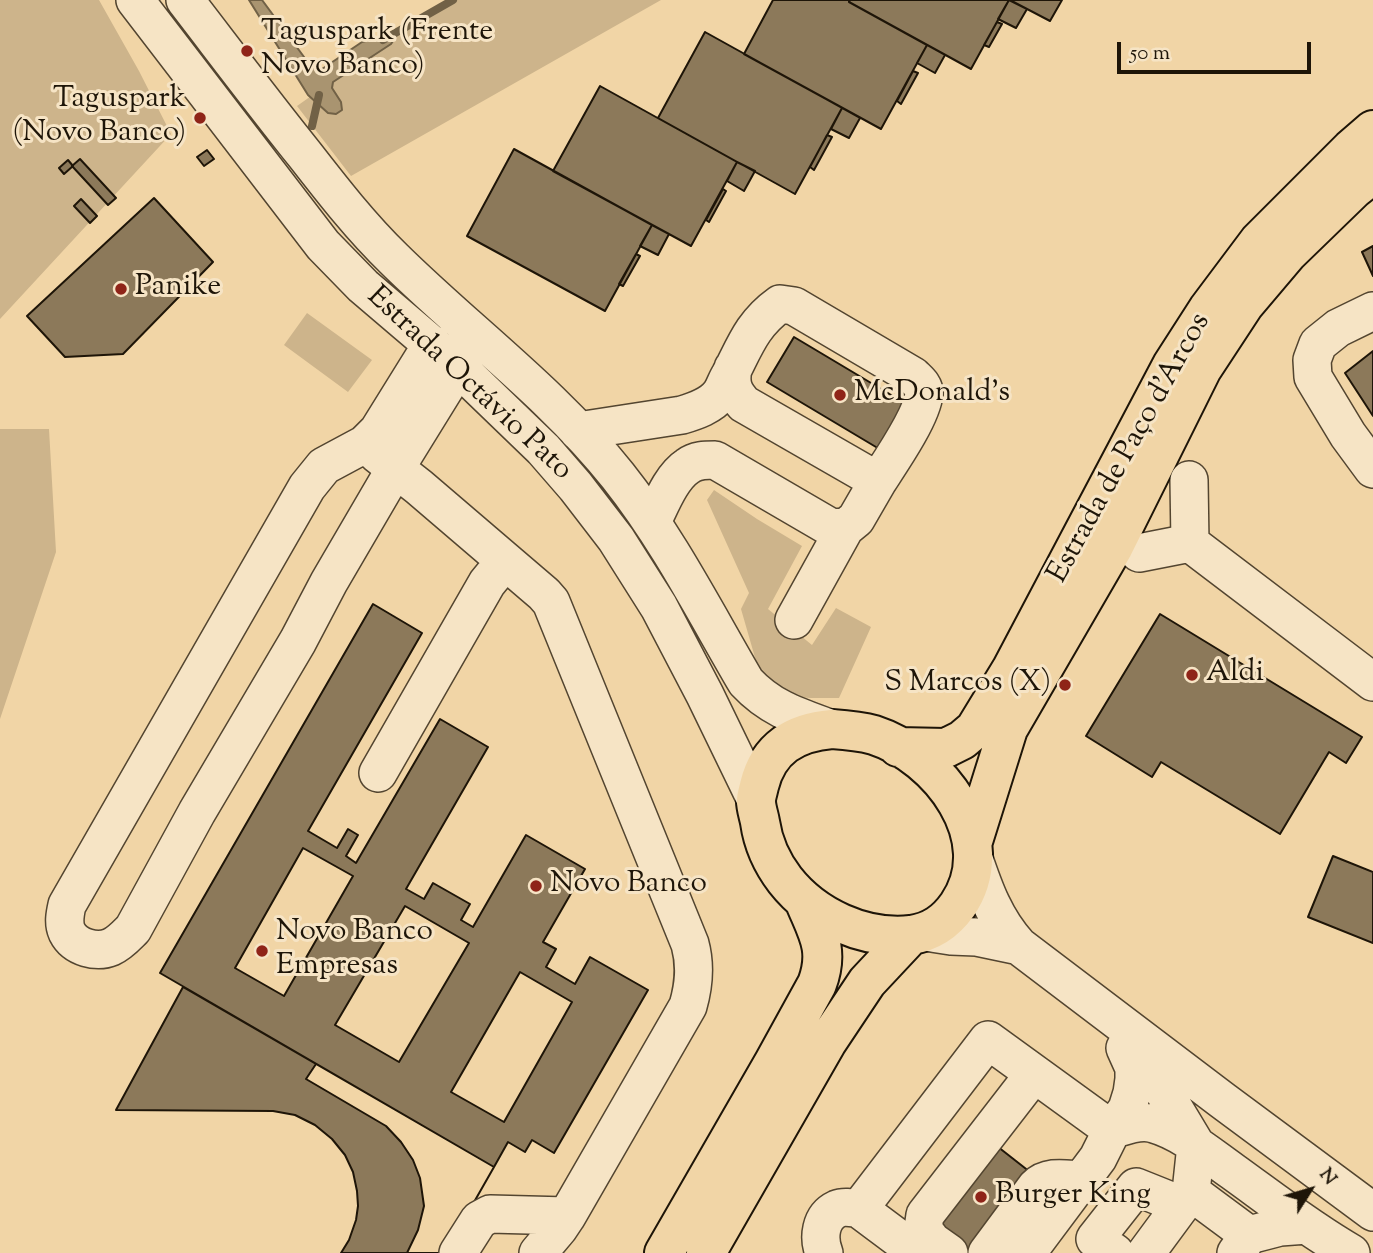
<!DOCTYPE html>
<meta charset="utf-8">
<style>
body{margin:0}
#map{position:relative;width:1373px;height:1253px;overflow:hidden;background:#f1d5a6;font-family:"Sorts Mill Goudy",serif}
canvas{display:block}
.north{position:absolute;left:1275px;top:1155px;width:70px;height:70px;-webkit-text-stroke:5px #f6e4c5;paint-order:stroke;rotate:53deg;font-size:19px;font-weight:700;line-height:28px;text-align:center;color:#1e1508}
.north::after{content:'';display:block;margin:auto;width:24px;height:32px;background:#1e1508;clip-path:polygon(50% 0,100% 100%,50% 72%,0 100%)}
.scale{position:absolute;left:1117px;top:42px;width:194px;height:32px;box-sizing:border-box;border:4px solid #1e1508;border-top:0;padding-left:9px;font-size:21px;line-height:24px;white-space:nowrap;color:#1e1508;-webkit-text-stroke:5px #f6e4c5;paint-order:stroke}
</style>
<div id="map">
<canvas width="1373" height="1253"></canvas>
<div class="north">N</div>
<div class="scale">50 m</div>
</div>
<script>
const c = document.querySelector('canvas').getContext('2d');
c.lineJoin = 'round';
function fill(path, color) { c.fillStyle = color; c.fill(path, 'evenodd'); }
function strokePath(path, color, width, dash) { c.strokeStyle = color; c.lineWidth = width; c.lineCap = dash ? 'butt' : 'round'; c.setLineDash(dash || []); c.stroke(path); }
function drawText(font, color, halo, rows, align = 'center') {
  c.font = font + ' "Sorts Mill Goudy",serif'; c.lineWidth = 6; c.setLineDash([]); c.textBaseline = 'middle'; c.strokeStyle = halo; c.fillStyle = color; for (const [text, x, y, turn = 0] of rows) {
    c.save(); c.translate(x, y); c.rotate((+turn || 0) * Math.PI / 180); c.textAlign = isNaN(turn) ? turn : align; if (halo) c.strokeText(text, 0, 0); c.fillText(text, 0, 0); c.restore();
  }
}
fill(new Path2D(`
 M 0,0 L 99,0 L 139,71 L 171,134 L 0,319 Z
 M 447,0 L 661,0 L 351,176 L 297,106 Z
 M 307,313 L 372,360 L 348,392 L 284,345 Z
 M 0,429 L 49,429 L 56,552 L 0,719 Z
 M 714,490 L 757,519 L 802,546 L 768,609 L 812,645 L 836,608 L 871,627 L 839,698 L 810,698 L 789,696 L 766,682 L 756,661 L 741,609 L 749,593 L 707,500 Z`), '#cdb48b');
const water = new Path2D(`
 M 249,0 L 262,0 L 307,61 L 315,69 L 322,69 L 362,42 L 388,35 L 393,38 L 393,41 L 391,44 L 333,82 L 332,88 L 341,102 L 342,110 L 336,114 L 328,113 L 308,95 Z`);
fill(water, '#a99470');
strokePath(water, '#716146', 2);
strokePath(new Path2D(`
 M 383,40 L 453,0
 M 312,126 L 319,95`), '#716146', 8);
const building = new Path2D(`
 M 773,0 L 849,0 L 849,2 L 927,45 L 881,129 L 744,54 Z
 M 850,0 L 1009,0 L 971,69 L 849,2 Z
 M 1009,0 L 1027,9 L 1016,28 L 998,19 Z
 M 1010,0 L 1062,0 L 1050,21 Z
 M 997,22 L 1002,24 L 989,47 L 984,45 Z
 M 705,32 L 842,108 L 795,194 L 658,118 Z
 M 927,45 L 945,55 L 935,73 L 917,63 Z
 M 913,71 L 918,73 L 901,104 L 897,101 Z
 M 600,86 L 737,162 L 691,246 L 553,171 Z
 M 842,108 L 860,118 L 849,138 L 831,129 Z
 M 827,135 L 832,137 L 814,170 L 810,167 Z
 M 514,149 L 652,225 L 605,311 L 467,236 Z
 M 207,150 L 214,159 L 204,166 L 197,157 Z
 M 80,159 L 116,198 L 108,205 L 72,166 Z
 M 68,160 L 73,166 L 64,174 L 59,168 Z
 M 737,162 L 755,171 L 744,191 L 727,181 Z
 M 723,189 L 726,191 L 709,222 L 706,220 Z
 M 154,198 L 213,262 L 123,354 L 65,357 L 27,316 Z
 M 81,199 L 97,216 L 90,223 L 74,206 Z
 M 652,225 L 669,234 L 658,255 L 640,246 Z
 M 1373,246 L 1373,276 L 1362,252 Z
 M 636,254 L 640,256 L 623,286 L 619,284 Z
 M 794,337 L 913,408 L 886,453 L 767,382 Z
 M 1373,351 L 1373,416 L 1345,373 Z
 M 373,604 L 422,633 L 308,831 L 337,848 L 348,829 L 358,835 L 346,856 L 356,863 L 440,719 L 488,747 L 406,889 L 424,899 L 433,883 L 470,904 L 461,920 L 473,927 L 526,835 L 585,869 L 543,942 L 556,949 L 546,967 L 575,984 L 590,957 L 648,990 L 554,1153 L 532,1140 L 525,1152 L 508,1142 L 494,1167 L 160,973 ZM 303,848 L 353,876 L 284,996 L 235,968 ZM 405,906 L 469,943 L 399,1062 L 335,1025 ZM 520,972 L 572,1002 L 504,1122 L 451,1092 Z
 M 1160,614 L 1362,737 L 1346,763 L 1329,752 L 1280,834 L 1161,762 L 1152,777 L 1086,736 Z
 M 1333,856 L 1373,872 L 1373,943 L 1308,917 Z
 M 183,987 L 494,1167 L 445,1253 L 341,1253 L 349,1240 L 356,1220 L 358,1206 L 357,1191 L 353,1172 L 345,1155 L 332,1139 L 315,1125 L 295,1115 L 273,1111 L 116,1110 Z
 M 316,1064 L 494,1167 L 445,1253 L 407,1253 L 418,1230 L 424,1206 L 420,1178 L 413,1160 L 401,1142 L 386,1126 L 306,1079 Z
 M 993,1143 L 1030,1172 L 969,1251 L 932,1223 Z`);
fill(building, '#8c795a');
strokePath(building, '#1e1508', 2);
const minor = new Path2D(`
 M 135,0 L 323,245 L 363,286 L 458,367 L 543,449 L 576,487 L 616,539 L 659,607 L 705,695 L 756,800
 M 185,0 C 225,52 264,104 305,155 C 333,191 361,227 394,259 C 468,332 553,394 618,476 C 668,539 705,612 746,682 C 771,709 799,717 832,729
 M 1373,311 L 1338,328 L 1318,344 L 1312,360 L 1313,377 L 1348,435 L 1373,469
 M 432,344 L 378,431 L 365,444 L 324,466 L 307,487 L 67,905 C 65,914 63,923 67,932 C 75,948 97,953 111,947 C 120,943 126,936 133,929 L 197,812 L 298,641 L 329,582 L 395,469 L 458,367
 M 578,431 L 682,415 C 695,411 711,406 720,394 C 724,389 726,381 730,375 C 745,346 752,324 780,304 L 794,306 L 913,376 C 918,381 925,386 924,394 C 922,416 891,461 878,481 L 744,404 C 733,392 730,384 733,368
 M 377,454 L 419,487 L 544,594 L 551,602 L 690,944 C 696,966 694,985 688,1006 L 567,1216 L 559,1228 L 538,1253
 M 652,522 C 661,504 671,477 688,466 C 696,460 705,460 715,460 L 830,527 L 845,528 L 856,519 L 878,481
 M 1190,543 L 1373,682
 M 1139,553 L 1190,543 L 1189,480
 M 794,620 L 845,528
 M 378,773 L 487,583 L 505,561
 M 973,856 C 984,889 995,920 1019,946 L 1222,1100 L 1373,1212
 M 925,932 L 951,936 L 976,937 L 1019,946
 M 1128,1051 L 1154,1075 L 1196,1145
 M 1112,1130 C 1125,1126 1140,1119 1154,1124 C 1182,1132 1208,1154 1232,1171 C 1271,1199 1309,1229 1351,1253
 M 1191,1192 L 1249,1235
 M 458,1253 L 479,1220 L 490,1214 L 567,1216
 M 824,1253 C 818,1238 820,1217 837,1209 C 844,1206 853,1208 859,1209
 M 918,1253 L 859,1209 L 988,1040 L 1112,1130
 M 949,1253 L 932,1241 L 923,1229 L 925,1215 L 1034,1074
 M 987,1253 L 1036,1187 C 1048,1175 1065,1179 1081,1180
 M 1027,1253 L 1098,1158 L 1112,1130 L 1127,1109 L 1132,1093 L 1134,1079 L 1134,1068 L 1125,1048
 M 1115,1253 L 1095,1239 L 1136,1187 L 1181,1205
 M 1146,1253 L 1191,1192 L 1196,1145
 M 1236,1253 L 1249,1235 L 1280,1227 L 1307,1225`);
const major = new Path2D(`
 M 832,729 C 847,730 860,731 874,735 C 939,756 1003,839 958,905 C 946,922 932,932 911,935 C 864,940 814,917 785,880 C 772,863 763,843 760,822 C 759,816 756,808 756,801 C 756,796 758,791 759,786 C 768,748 795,732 832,729 Z
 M 898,747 L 946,748 L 962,740 L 975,729 L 1011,670 L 1172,365 L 1208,309 L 1259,241 L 1351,149 L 1373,130
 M 973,841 L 1008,729 L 1113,548 L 1202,369 L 1244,305 L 1288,253 L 1354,189 L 1373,174
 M 664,1253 L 774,1062 L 817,984 C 830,949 817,932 804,900
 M 706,1253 L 827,1042 L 867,982 L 911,935`);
strokePath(minor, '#534530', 40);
strokePath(major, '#1e1508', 42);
strokePath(minor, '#f6e4c5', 37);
strokePath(major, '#f1d5a6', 38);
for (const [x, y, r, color] of [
 [247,51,7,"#8f2418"],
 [200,118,7,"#8f2418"],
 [121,289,7,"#8f2418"],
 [840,395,7,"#8f2418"],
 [1192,675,7,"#8f2418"],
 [1065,685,7,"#8f2418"],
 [536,886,7,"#8f2418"],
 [262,951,7,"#8f2418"],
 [981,1197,7,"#8f2418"]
]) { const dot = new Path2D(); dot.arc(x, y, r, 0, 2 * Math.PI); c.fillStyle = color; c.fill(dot); strokePath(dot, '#f6e4c5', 2.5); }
drawText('30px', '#1e1508', '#f6e4c5', [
 ["Taguspark (Frente",261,34],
 ["Novo Banco)",261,68],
 ["Taguspark",186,101,"right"],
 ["(Novo Banco)",186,135,"right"],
 ["Panike",135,289],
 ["McDonald's",854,395],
 ["Aldi",1206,675],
 ["S Marcos (X)",1051,685,"right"],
 ["Novo Banco",550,886],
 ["Novo Banco",276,934],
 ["Empresas",276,968],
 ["Burger King",995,1197]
], 'left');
drawText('30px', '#1e1508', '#f6e4c5', [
 ["Estrada Octávio Pato",468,385,43],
 ["Estrada de Paço d'Arcos",1131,449,-61]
]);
</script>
